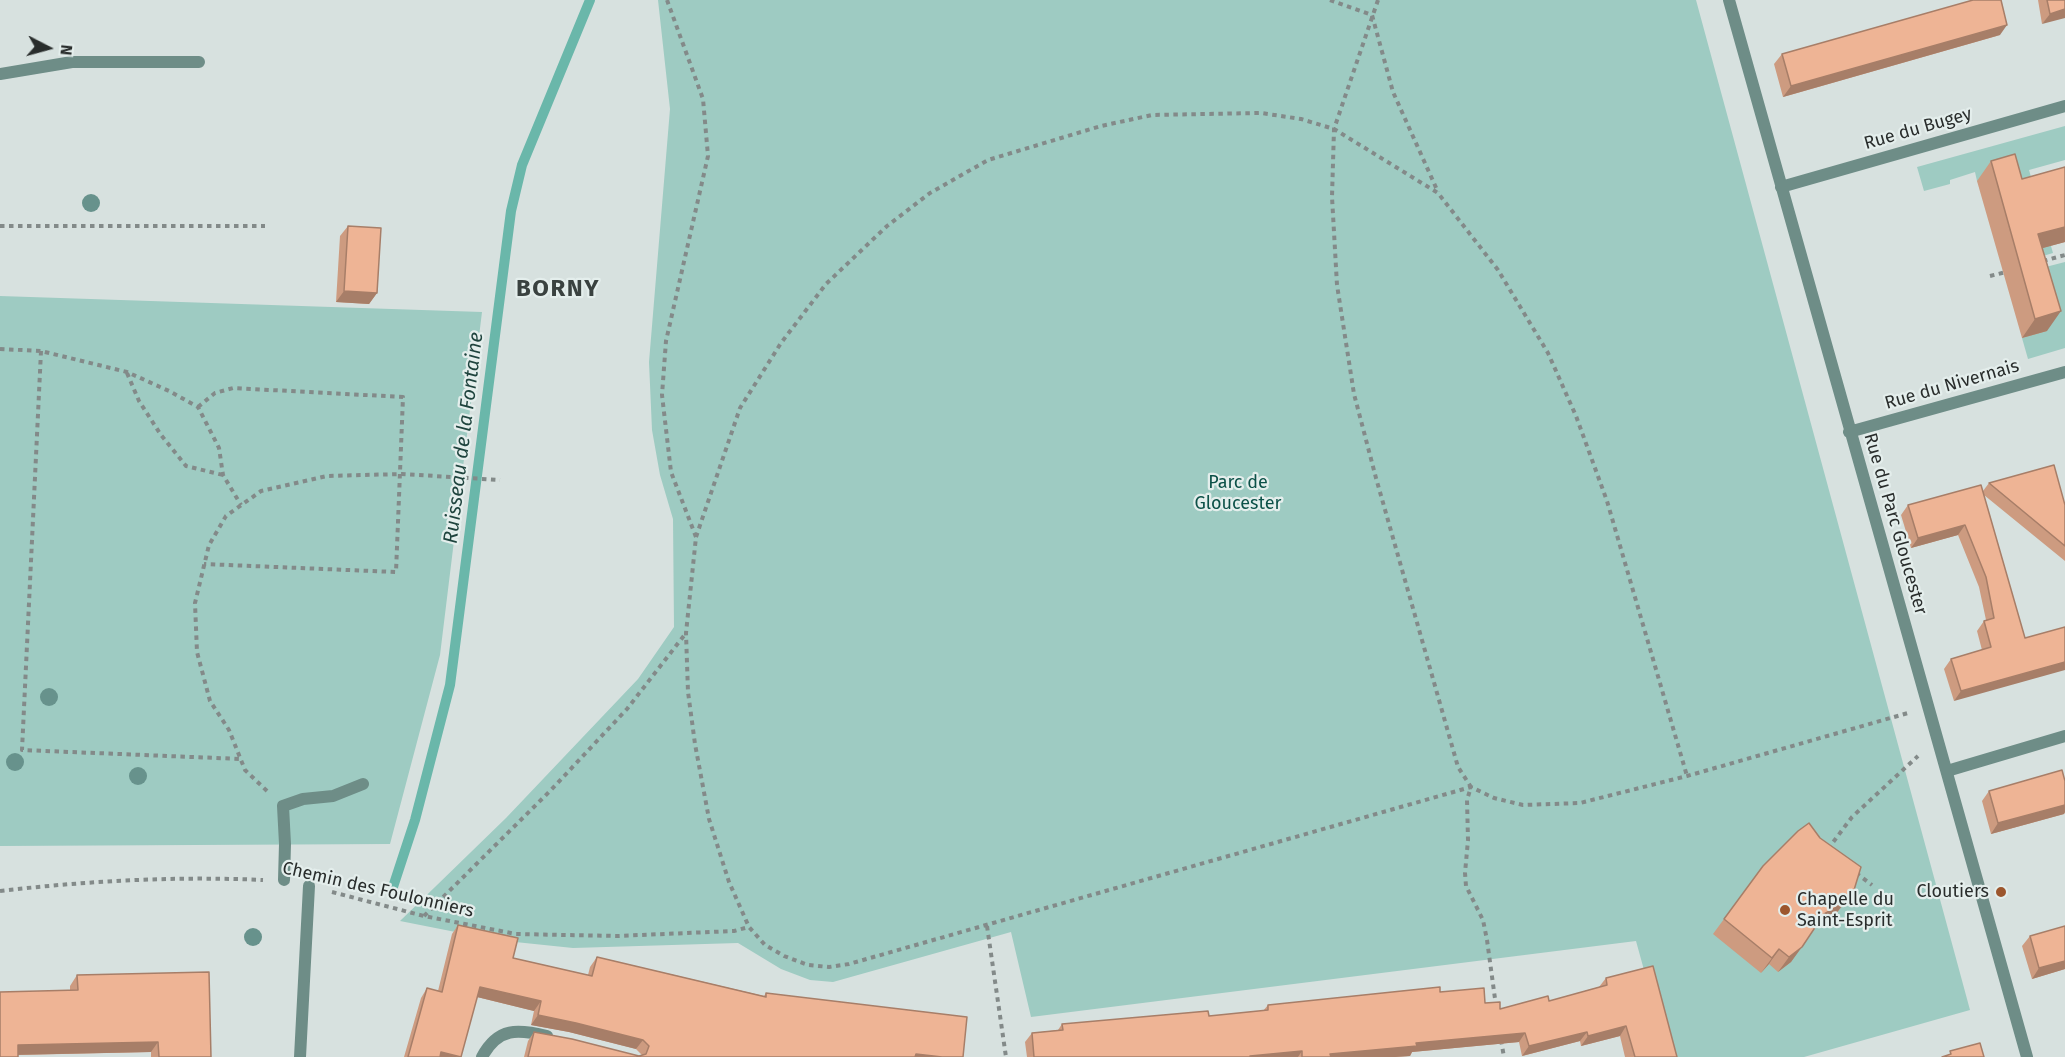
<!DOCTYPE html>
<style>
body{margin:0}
#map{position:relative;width:2065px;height:1057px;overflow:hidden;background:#d7e1df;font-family:"Fira Sans",sans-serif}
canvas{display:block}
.north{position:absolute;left:18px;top:18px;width:60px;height:60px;-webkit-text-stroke:4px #e4eeec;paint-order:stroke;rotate:96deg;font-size:16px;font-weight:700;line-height:24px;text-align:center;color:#292d2c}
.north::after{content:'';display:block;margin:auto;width:21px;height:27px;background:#292d2c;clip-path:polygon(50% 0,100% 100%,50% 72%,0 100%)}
</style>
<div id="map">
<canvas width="2065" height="1057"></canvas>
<div class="north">N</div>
</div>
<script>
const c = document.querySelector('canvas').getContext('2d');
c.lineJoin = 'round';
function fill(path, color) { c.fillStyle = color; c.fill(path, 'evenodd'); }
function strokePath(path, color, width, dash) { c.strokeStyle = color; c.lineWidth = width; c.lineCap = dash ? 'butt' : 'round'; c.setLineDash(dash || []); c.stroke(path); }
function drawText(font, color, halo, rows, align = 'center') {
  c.font = font + ' "Fira Sans",sans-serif'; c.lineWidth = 4.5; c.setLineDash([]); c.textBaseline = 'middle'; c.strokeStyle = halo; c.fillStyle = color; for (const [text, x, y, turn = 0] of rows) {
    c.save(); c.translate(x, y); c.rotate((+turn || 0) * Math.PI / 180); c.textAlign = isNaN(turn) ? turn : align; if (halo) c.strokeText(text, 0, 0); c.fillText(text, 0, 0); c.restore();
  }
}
fill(new Path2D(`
 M 658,0 L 1696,0 L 1970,1010 L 1804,1057 L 1668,1057 L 1636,941 L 1031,1017 L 1011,932 L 833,982 L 810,980 L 781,969 L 738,943 L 573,948 L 496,940 L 400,921 L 506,818 L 638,679 L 674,627 L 673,519 L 660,475 L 652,430 L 649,362 L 670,109 Z
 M 2065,126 L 2065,160 L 2029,170 L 2053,253 L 2026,261 L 1977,181 L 1975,172 L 1950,180 L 1950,184 L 1924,191 L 1917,167 Z
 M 2065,262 L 2065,348 L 2028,359 L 2022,338 L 2047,330 L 2030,271 Z
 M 0,296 L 482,312 L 440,655 L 390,844 L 0,846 Z`), '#9ecbc2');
strokePath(new Path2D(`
 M 393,887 L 415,820 L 450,685 L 511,211 L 522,165 L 590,0`), '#6ab7aa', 10);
strokePath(new Path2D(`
 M 667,0 L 703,99 L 708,156 L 666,341 L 662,395 L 671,472 L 696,537 L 686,633 L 688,692 L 695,744 L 709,819 L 729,882 L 749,927 L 765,945 L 784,956 L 808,965 L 829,967 L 849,964 L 1471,787 L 1494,798 L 1523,805 L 1580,803 L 1687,776 L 1908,713
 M 1330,0 L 1372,15 L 1393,92 L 1438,192
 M 1378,0 L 1334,129 L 1332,197 L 1337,285 L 1354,394 L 1376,478 L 1458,767 L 1471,787 L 1467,800 L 1468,840 L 1465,873 L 1466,886 L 1483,920 L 1487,940 L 1496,1006
 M 0,226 L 265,226
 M 2043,261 L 2065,255
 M 1990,276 L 2006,272
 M 0,349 L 41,351 L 127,372 L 169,391 L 198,407 L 219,448 L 223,475 L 241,505
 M 41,351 L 22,750 L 241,759
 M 127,373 L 139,401 L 161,435 L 186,466 L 223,475
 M 198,407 L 215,393 L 233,388 L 403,397 L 396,572 L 204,564
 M 696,537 L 740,408 L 781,343 L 826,284 L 887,226 L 930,193 L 988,160 L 1101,126 L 1152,115 L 1261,113 L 1301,119 L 1334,129 L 1438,193 L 1498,270 L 1548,353 L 1576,416 L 1607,501 L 1687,776
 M 267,791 L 245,770 L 229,730 L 210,701 L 197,652 L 195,603 L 209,545 L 226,516 L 261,491 L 327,476 L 402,474 L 500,480
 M 1828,849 L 1852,817 L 1918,756
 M 1856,873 L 1872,885
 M 0,891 C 87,881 175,876 263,880
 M 332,892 L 424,916 L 516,934 L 617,936 L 734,931 L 749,927
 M 424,916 L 551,790 L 627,709 L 686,633
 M 987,926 L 1006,1057
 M 1501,1040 L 1504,1057`), '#838a89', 4, [4.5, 4.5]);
strokePath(new Path2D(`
 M 0,74 L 72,62 L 199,62
 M 284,880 L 285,844 L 283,806 L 303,799 L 333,796 L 363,784
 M 300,1057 L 309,886`), '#6e8d87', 12);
strokePath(new Path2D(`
 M 1729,0 L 2027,1057
 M 1781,187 L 2065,106
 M 1849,432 L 2065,372
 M 1947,771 L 2065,736
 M 482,1057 C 498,1027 518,1029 547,1036`), '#6e8d87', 12);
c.fillStyle = '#67928c';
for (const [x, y] of [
 [91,203],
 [49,697],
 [15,762],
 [138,776],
 [253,937]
]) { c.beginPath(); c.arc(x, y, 9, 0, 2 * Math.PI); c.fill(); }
fill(new Path2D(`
 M 2038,0 L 2065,0 L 2042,24 Z
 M 2000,35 L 1783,97 L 1774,64 L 1782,54 Z
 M 1991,161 L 2022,179 L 2065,167 L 2065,242 L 2042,248 L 2047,331 L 2022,338 L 1977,181 Z
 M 348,226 L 377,293 L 369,304 L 336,302 L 340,236 Z
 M 1989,483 L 2065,505 L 2065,561 L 1984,495 L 2025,638 L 1954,701 L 1944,669 L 1951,659 L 1982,650 L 1977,631 L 1984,621 L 1986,620 L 1979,587 L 1958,535 L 1911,548 L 1901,515 L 1908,505 L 1983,491 Z
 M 2065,781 L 2065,812 L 2064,814 L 1991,834 L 1982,801 L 1989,791 Z
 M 1843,905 L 1835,915 L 1825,923 L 1814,928 L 1791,962 L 1778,972 L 1769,964 L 1761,973 L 1713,934 L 1724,919 Z
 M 458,925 L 513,958 L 588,975 L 590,967 L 597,957 L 764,996 L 766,993 L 963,1057 L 524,1057 L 528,1041 L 534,1032 L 639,1056 L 642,1055 L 636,1049 L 569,1032 L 531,1025 L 534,1011 L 477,997 L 461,1057 L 404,1057 L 421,998 L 427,988 L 438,991 L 452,934 Z
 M 2030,936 L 2065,969 L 2032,979 L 2022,946 Z
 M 77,975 L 211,1057 L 151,1057 L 151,1052 L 18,1055 L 0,1057 L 70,991 L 70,986 Z
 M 1606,978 L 1677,1057 L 1625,1057 L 1620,1036 L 1581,1046 L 1580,1041 L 1522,1056 L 1519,1042 L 1412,1052 L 1410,1056 L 1395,1057 L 1027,1057 L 1025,1042 L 1032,1033 L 1058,1030 L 1062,1024 L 1209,1016 L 1263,1011 L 1268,1005 L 1440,992 L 1485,1003 L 1500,1009 L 1549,1001 L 1599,987 Z`), '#cd9b80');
fill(new Path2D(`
 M 2065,9 L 2065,18 L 2042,24 L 2050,14 Z
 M 2007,25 L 2000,35 L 1783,97 L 1791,86 Z
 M 2065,227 L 2065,242 L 2025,253 L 2038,234 Z
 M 344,291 L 377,293 L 369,304 L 336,302 Z
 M 2061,311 L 2047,331 L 2022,338 L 2035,319 Z
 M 1965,525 L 1958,535 L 1911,548 L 1918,538 Z
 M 2065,662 L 2065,670 L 1954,701 L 1961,691 Z
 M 2065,805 L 2065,812 L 2064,814 L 1991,834 L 1998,823 Z
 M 1854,890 L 1835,915 L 1825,923 L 1813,929 L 1824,914 Z
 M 1802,947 L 1791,962 L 1778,972 L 1789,957 Z
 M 1779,949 L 1769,964 L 1761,973 L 1772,958 Z
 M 2065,961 L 2065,969 L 2032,979 L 2039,968 Z
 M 480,987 L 541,1001 L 534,1011 L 473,996 Z
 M 538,1015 L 576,1023 L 643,1040 L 636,1049 L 569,1032 L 531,1025 Z
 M 1626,1026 L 1620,1036 L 1581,1046 L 1588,1036 Z
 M 1587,1032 L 1580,1041 L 1522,1056 L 1529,1046 Z
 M 1525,1033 L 1519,1042 L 1412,1052 L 1410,1056 L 1395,1057 L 1328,1057 L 1330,1054 L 1416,1043 Z
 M 158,1042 L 151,1052 L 10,1055 L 18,1045 Z
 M 1302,1051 L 1298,1057 L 1250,1057 L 1250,1056 Z
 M 441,1052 L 459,1057 L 438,1057 Z
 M 916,1054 L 942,1057 L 914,1057 Z`), '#a77e68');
const building = new Path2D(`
 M 1973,0 L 2001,0 L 2007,25 L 1791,86 L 1782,54 Z
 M 2047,0 L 2065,0 L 2065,9 L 2050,14 Z
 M 2015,154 L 2022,179 L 2065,167 L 2065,227 L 2038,234 L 2061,311 L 2035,319 L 1991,161 Z
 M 348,226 L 381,228 L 377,293 L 344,291 Z
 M 2054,465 L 2065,505 L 2065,546 L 1989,483 Z
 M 1981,485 L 2025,638 L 2065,627 L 2065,662 L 1961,691 L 1951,659 L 1991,647 L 1984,621 L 1994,618 L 1986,577 L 1965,525 L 1918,538 L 1908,505 Z
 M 2062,770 L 2065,781 L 2065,805 L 1998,823 L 1989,791 Z
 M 1809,823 L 1820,838 L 1861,867 L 1854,890 L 1846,900 L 1835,908 L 1824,914 L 1802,947 L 1789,957 L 1779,949 L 1772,958 L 1724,919 L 1763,866 L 1798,831 Z
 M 458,925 L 518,938 L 513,958 L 592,976 L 597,957 L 766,997 L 766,993 L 967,1017 L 963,1057 L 942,1057 L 916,1054 L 915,1057 L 528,1057 L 534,1032 L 572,1039 L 639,1056 L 646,1054 L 649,1046 L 643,1040 L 576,1023 L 538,1015 L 541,1001 L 480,987 L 461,1057 L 441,1052 L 440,1057 L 408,1057 L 427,988 L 442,992 Z
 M 2065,926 L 2065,961 L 2039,968 L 2030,936 Z
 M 1653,966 L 1677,1057 L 1635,1057 L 1626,1026 L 1588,1036 L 1587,1032 L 1529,1046 L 1525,1033 L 1416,1043 L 1417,1046 L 1330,1054 L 1331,1057 L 1302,1057 L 1302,1051 L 1250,1056 L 1251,1057 L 1034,1057 L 1032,1033 L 1063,1030 L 1062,1024 L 1208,1011 L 1209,1016 L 1268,1010 L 1268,1005 L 1440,987 L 1440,992 L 1484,988 L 1485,1003 L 1500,1002 L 1500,1009 L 1548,996 L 1549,1001 L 1607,985 L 1606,978 Z
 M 209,972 L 211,1057 L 159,1057 L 158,1042 L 18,1045 L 18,1057 L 0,1057 L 0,992 L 78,990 L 77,975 Z
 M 1980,1043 L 1984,1057 L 1942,1057 L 1951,1054 L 1950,1051 Z`);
fill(building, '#eeb495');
strokePath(building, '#a77e68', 1.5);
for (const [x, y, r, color] of [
 [2001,892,6,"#9c562d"],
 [1785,910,6,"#9c562d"]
]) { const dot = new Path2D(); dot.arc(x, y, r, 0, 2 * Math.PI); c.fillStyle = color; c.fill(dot); strokePath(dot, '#e4eeec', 2); }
drawText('18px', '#292d2c', '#e4eeec', [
 ["Rue du Bugey",1918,129,-16],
 ["Rue du Nivernais",1952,385,-16],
 ["Rue du Parc Gloucester",1895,524,74],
 ["Chemin des Foulonniers",378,890,13]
]);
drawText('18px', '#0c5148', '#e4eeec', [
 ["Parc de",1238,483],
 ["Gloucester",1238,504]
]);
drawText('18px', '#292d2c', '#e4eeec', [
 ["Cloutiers",1989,892],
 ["Chapelle du",1797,900,"left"],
 ["Saint-Esprit",1797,921,"left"]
], 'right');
drawText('italic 20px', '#1f443e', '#e4eeec', [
 ["Ruisseau de la Fontaine",464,438,-83]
]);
c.letterSpacing = '1.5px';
drawText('bold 24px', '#3a4240', '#e4eeec', [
 ["BORNY",558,289]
]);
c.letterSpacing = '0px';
</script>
